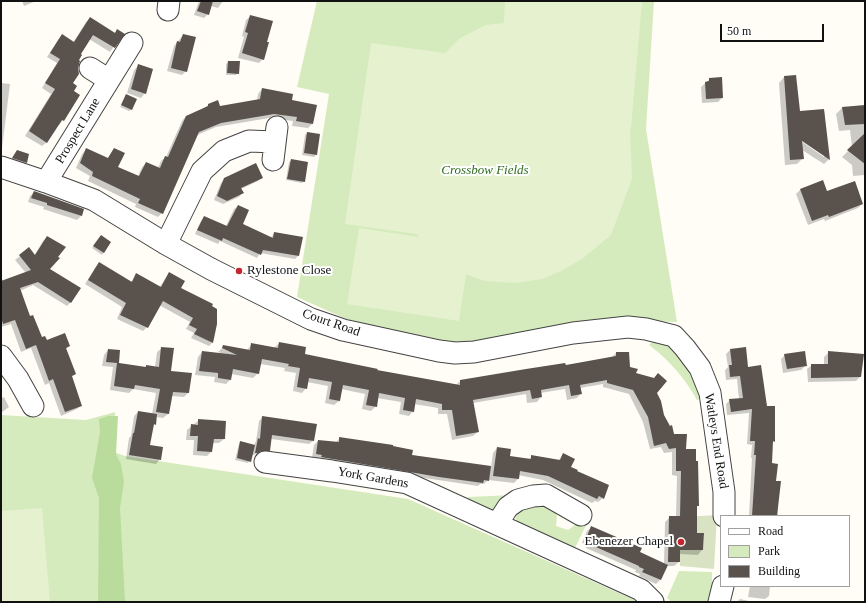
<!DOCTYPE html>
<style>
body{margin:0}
#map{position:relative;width:866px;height:603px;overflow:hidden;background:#fffdf5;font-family:"Times New Roman",serif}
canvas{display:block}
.frame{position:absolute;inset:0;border:2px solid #111;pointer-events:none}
.legend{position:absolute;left:720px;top:515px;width:130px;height:72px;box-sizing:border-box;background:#fff;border:1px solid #a0a0a0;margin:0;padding:5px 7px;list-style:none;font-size:12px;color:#111}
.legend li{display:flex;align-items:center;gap:8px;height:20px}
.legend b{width:20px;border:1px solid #a0a0a0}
.scale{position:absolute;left:720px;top:24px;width:104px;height:18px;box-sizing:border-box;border:2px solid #111;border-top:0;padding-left:5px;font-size:12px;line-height:14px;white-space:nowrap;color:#111;-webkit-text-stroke:3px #fff;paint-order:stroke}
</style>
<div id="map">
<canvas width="866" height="603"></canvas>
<div class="frame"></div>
<ul class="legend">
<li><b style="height:5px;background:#fff"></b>Road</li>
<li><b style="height:11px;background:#d5ebbd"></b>Park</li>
<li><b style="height:11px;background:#5a524d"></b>Building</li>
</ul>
<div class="scale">50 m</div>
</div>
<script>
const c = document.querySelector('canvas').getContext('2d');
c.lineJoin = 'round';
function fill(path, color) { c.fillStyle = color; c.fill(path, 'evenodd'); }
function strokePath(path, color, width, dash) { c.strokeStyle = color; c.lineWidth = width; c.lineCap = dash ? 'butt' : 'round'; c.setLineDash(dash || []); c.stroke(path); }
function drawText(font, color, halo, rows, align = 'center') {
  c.font = font + ' "Times New Roman",serif'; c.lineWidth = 4; c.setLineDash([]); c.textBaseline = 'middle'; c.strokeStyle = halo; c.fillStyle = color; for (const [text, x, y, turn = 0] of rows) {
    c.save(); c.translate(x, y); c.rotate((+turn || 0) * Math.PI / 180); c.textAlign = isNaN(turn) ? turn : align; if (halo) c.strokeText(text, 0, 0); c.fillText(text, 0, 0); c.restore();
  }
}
fill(new Path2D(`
 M 317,1 L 654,1 L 646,129 L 677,322 L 615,320 L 553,326 L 478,343 L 453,344 L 346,319 L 297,297 L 329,94 L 297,87 Z
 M 654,340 C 666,345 680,352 688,363 C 694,374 698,387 703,398 L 697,400 C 685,378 669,360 649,345 Z
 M 115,412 L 114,452 L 125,456 L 408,499 L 639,602 L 1,602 L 1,415 L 86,420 Z
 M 514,495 L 498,510 L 492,510 L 467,498 L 468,497 Z
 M 530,501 L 553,508 L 557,516 L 556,526 L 568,530 L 582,520 L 589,519 L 575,548 L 520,524 L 516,520 L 515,513 Z
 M 679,571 L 712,572 L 712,592 L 710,602 L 671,602 L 667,598 Z`), '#d5ebbd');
fill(new Path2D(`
 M 108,416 L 118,416 L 116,454 L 121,464 L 124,482 L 120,508 L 125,602 L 98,602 L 99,498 L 92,478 L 100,432 L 99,419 Z`), '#b9dc9c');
fill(new Path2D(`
 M 717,515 L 714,569 L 680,566 L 680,550 L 703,550 L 704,534 L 681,533 L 682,517 Z`), '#d9e3c4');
fill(new Path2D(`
 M 505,1 L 642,1 L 631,128 L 630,129 L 632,179 L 611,235 L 582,259 L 561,271 L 542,279 L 516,283 L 485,281 L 466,274 L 459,321 L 347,304 L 359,228 L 419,237 L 417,234 L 345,224 L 371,43 L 445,53 L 460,38 L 486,25 L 504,23 Z
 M 42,508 L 50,602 L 1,602 L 1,511 Z`), '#e6f2cf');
fill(new Path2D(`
 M 22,1 L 36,1 L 24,6 Z
 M 199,1 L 223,1 L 218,8 L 211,6 L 208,14 L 204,18 L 194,15 Z
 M 251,16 L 263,59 L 259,63 L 238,58 L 244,37 L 242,36 L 246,20 Z
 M 90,18 L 115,33 L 123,34 L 110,52 L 89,39 L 79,55 L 72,84 L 73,91 L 63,120 L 59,125 L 58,124 L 47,142 L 42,146 L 25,136 L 51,94 L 42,88 L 57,63 L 47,57 L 58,40 L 62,36 L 73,43 L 86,22 Z
 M 183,35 L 186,71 L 182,75 L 167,71 L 174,46 Z
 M 228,62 L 238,73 L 236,75 L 226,75 L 226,64 Z
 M 139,65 L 145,93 L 141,98 L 127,93 L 134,70 Z
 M 784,77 L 799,112 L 824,110 L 829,159 L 824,164 L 802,150 L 803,158 L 797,164 L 785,165 L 779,83 ZM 799,137 L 824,154 L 824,157 L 798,139 Z
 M 710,79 L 722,98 L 718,102 L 702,103 L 701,87 Z
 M 1,83 L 10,84 L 1,156 Z
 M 262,89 L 291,101 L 316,106 L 312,124 L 308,128 L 292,126 L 293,121 L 269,118 L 216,127 L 197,135 L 162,213 L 158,217 L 135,207 L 136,204 L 88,181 L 90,176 L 76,168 L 82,154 L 86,150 L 107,159 L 114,149 L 117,167 L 138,176 L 142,167 L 147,163 L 158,168 L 161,161 L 166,157 L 182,121 L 186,116 L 205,108 L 208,105 L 220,107 L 257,101 L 258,94 Z
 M 126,96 L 131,110 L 129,111 L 120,107 Z
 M 865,106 L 865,175 L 853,176 L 852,165 L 842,157 L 852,147 L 850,130 L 839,131 L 836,114 L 842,108 Z
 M 307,133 L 316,155 L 314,157 L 302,155 L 305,135 Z
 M 17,152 L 26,162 L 22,167 L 9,162 Z
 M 291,160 L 304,181 L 302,183 L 286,180 L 289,162 Z
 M 262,177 L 258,181 L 241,189 L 242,193 L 239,197 L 223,204 L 214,200 L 221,183 L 225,179 Z
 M 800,190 L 827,193 L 862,204 L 858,208 L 825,221 L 824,219 L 808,225 L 796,194 Z
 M 34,192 L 83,210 L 81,216 L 77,220 L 43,209 L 44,207 L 28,202 L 30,196 Z
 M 238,206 L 241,224 L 271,238 L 274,233 L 298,256 L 295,259 L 260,253 L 257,258 L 220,241 L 218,244 L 195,234 L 201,221 L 204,217 L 226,226 L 234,209 Z
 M 47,237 L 49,269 L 71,302 L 67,306 L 33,285 L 20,291 L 30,317 L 41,339 L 46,341 L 69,346 L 66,349 L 75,374 L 71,377 L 81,405 L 77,409 L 61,416 L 49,383 L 45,385 L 31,348 L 21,352 L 11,324 L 1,327 L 1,277 L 3,281 L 26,273 L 15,260 L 29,249 L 34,256 L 43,241 Z
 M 99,238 L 110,243 L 102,255 L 92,248 Z
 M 99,264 L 130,283 L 136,275 L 159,288 L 169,273 L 212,343 L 209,346 L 191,338 L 194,333 L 186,329 L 190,322 L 159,305 L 147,327 L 143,331 L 117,319 L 122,307 L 85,284 L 95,268 Z
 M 279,343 L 303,355 L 376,371 L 456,385 L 460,381 L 565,366 L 612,357 L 616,353 L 629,368 L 655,392 L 663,415 L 673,435 L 685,450 L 698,506 L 696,507 L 696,534 L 703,534 L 702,550 L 698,555 L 679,554 L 679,562 L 674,566 L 667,566 L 660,580 L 656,584 L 639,576 L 640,574 L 635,572 L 636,570 L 586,548 L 587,545 L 582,543 L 587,531 L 592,527 L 639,552 L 664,564 L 665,522 L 670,517 L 676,517 L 677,476 L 672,475 L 672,452 L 664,453 L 661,447 L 650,449 L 643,422 L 629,394 L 603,387 L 603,384 L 580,388 L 581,393 L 577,398 L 567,400 L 565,389 L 540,393 L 541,397 L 537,402 L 527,403 L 526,394 L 473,403 L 478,432 L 473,436 L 452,440 L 447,414 L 438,414 L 438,408 L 414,404 L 413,411 L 409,416 L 399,414 L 401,402 L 377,398 L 376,406 L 371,411 L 362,409 L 365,394 L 341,389 L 339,401 L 334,405 L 325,403 L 328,386 L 307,382 L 306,388 L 302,393 L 293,391 L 296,373 L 284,371 L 285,368 L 260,364 L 258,373 L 253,378 L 231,374 L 230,380 L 226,384 L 214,382 L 215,377 L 195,375 L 198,357 L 202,352 L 223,354 L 218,352 L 224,346 L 247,350 L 252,344 L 274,348 Z
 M 162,348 L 170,371 L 188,393 L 184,397 L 171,396 L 168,414 L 163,418 L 156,417 L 155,424 L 152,427 L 149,446 L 160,459 L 156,464 L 126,459 L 129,438 L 131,436 L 134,416 L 138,412 L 152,414 L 156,393 L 133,389 L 129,393 L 110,390 L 113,367 L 102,366 L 104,355 L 108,350 L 118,364 L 144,368 L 146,366 L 155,367 L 157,352 Z
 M 730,350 L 747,368 L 766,407 L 774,441 L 772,443 L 771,464 L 775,482 L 778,516 L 749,516 L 752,458 L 751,458 L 752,445 L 747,444 L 749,413 L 727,415 L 726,404 L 730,400 L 739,399 L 737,379 L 726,380 L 725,370 L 728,367 L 726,354 Z
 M 829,352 L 860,377 L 856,381 L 808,382 L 807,369 L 812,365 L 824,365 L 824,357 Z
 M 785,355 L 806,365 L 801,370 L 783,373 L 781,359 Z
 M 1,396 L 2,398 L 4,397 L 9,407 L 1,413 Z
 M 263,417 L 313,441 L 309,444 L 271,439 L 269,450 L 265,454 L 256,454 L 251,456 L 248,463 L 235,460 L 239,444 L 241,442 L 254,445 L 256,441 L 259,421 Z
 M 199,420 L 224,439 L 219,443 L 212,443 L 211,452 L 207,456 L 193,455 L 194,440 L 186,440 L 187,430 Z
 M 340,438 L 411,455 L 491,467 L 493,453 L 497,448 L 509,457 L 529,459 L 532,456 L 558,461 L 563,454 L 569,467 L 603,498 L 598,502 L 595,501 L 592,503 L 543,480 L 518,475 L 518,479 L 514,483 L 488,480 L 484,484 L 480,484 L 478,486 L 318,462 L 312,458 L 314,445 L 318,441 L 335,443 Z
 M 750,586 L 770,586 L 769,596 L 765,599 L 748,597 Z
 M 740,599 L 753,602 L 737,602 Z`), '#0003');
fill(new Path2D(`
 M 201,1 L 213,1 L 209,15 L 197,11 Z
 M 250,15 L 273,21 L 267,42 L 269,42 L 264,60 L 242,53 L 248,33 L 245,32 Z
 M 90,17 L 115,33 L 117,29 L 125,34 L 115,48 L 93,35 L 81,54 L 82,55 L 79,60 L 80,61 L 78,68 L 79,74 L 73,83 L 77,86 L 74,91 L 80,95 L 64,121 L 62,120 L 47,143 L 29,131 L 55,89 L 45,83 L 60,59 L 50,53 L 62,34 L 74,42 Z
 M 183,34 L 196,37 L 187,72 L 171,68 L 177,41 L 180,42 Z
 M 228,61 L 240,61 L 239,74 L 227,73 Z
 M 138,64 L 153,69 L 146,94 L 131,89 Z
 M 796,75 L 800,111 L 824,109 L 830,160 L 802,141 L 804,159 L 790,160 L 784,76 Z
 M 722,77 L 723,98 L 706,99 L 705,82 L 709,81 L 709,78 Z
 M 262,88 L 293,94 L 292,100 L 317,105 L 313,124 L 296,121 L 297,117 L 274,114 L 221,123 L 199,132 L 163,214 L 138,203 L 140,199 L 92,176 L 93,172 L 80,163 L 86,148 L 108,158 L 114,148 L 125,153 L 118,167 L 139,176 L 146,162 L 160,168 L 165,156 L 168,157 L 186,116 L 208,106 L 208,104 L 218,100 L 220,106 L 260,99 Z
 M 126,94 L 137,99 L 132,110 L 121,105 Z
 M 865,105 L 865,124 L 845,125 L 842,107 Z
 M 307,132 L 320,134 L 317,155 L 304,153 Z
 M 865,133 L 865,164 L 847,150 Z
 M 17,150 L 29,154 L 27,163 L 12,158 Z
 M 291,159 L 308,162 L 305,182 L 287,179 Z
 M 256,163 L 263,178 L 241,188 L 244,193 L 227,201 L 217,196 L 224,178 Z
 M 823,180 L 827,191 L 855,181 L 863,204 L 829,217 L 828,215 L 812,221 L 800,189 Z
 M 34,191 L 84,209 L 82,216 L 47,205 L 47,203 L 31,198 Z
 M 238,205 L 249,210 L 243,224 L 273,238 L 274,232 L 303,237 L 299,256 L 263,250 L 261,255 L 223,238 L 222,241 L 197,230 L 204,216 L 227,226 Z
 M 101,235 L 111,242 L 104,253 L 93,246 Z
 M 47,236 L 66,247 L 58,257 L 60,258 L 50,269 L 81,288 L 71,303 L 38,282 L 20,288 L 30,316 L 33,315 L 42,337 L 45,336 L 47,340 L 65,333 L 70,346 L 66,348 L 76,374 L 72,376 L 82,406 L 65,412 L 53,379 L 49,381 L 36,345 L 26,349 L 15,320 L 3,324 L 1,317 L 1,281 L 31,270 L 19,255 L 29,247 L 35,255 Z
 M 99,262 L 132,282 L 136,273 L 161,287 L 169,272 L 185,281 L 181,288 L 213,304 L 212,306 L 217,309 L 217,324 L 213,343 L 194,334 L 197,329 L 189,325 L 193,318 L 163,301 L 148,328 L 120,315 L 126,303 L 88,280 Z
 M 279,342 L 306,347 L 305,354 L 378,369 L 377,370 L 460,385 L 460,380 L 526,369 L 565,363 L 566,365 L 616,356 L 616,352 L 629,352 L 630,367 L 638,369 L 636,373 L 654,378 L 658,373 L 667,381 L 657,393 L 661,401 L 664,415 L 670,426 L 672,425 L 674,434 L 687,434 L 686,449 L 696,449 L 696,461 L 698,461 L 699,506 L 697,506 L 697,533 L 704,533 L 703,550 L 680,550 L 680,562 L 668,562 L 669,516 L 680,516 L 681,471 L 676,471 L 676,448 L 669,449 L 666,443 L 654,446 L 648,417 L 633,390 L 607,383 L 607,380 L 580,385 L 582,394 L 571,396 L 569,385 L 541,390 L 542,397 L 532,399 L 530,390 L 473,400 L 479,432 L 456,436 L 452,410 L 442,410 L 442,404 L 416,399 L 414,412 L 403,410 L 405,398 L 379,393 L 377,407 L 366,405 L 369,390 L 343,385 L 340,401 L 329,399 L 332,382 L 309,378 L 307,389 L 297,387 L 300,368 L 288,366 L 289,364 L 262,359 L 259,374 L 233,369 L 231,380 L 218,378 L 218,373 L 199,371 L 202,351 L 237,355 L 222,348 L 223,345 L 250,350 L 251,343 L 278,348 Z
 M 161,347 L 174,348 L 171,371 L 192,373 L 189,393 L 173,392 L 169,414 L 156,412 L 160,389 L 135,385 L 134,389 L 114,386 L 117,363 L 106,362 L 108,349 L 120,350 L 119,363 L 146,367 L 146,365 L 159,367 Z
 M 746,347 L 748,367 L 761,365 L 767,406 L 775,406 L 775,442 L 773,441 L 772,463 L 778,464 L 776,481 L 781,481 L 777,516 L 752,516 L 756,455 L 754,455 L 755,441 L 750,441 L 752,409 L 731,412 L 729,399 L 743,398 L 740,376 L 730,377 L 729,365 L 732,365 L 730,349 Z
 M 805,351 L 807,366 L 787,369 L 784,354 Z
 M 828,351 L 864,354 L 861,377 L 811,378 L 811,364 L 828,364 Z
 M 138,411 L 157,414 L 156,425 L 154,424 L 150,445 L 163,447 L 161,460 L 129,455 L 133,433 L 134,433 Z
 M 262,416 L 317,424 L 314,441 L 272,435 L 270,451 L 261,451 L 258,453 L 255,453 L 258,438 L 260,439 Z
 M 198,419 L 226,421 L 225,439 L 214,439 L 212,452 L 197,451 L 198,436 L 190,436 L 191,424 L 198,425 Z
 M 339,437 L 393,445 L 393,446 L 413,450 L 412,455 L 491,466 L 489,481 L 484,480 L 483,483 L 439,477 L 321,457 L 322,455 L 316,454 L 318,440 L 339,442 Z
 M 240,441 L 255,445 L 251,462 L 237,458 Z
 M 497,447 L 511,449 L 510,456 L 531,459 L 531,455 L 560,460 L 563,453 L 575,459 L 571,467 L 578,470 L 577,471 L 609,485 L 604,499 L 599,496 L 597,499 L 548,476 L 520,471 L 519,479 L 493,476 Z
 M 591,526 L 642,548 L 640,552 L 668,565 L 661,580 L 642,572 L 644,569 L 639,567 L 639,566 L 589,544 L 590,541 L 586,539 Z`), '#5a524d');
const minor = new Path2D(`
 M 168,10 L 169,1
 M 90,68 L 109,80
 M 273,160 L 277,127
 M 1,167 L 46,182 L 94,200 L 166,244 L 211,269 L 311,319 L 343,330 L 439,351 L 455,353 L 474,352 L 573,333 L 628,327 L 646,329 L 674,336 L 685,348 L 700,368 L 710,393 L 724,492 L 724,516
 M 46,182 L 132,43
 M 166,244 L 202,171 L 224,151 L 249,141 L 275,142
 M 1,356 L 18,379 L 33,406
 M 265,462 L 332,471 L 407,483 L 641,590 L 653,602
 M 497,524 L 508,507 L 518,500 L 533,496 L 546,495 L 581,515
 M 719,602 L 723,586`);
strokePath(minor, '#444', 23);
strokePath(minor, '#fff', 21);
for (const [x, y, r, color] of [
 [239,271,4,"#c4262e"],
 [681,542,4,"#c4262e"]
]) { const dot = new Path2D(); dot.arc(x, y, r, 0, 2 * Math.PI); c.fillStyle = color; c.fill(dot); strokePath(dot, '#fff', 1.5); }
drawText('13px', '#111', '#fff', [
 ["Prospect Lane",78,131,-59],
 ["Court Road",331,323,19],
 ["Watleys End Road",716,441,81],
 ["York Gardens",373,478,10]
]);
drawText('italic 13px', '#2f6b1f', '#fff', [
 ["Crossbow Fields",485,171]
]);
drawText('13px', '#111', '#fff', [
 ["Rylestone Close",247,271],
 ["Ebenezer Chapel",673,542,"right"]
], 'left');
</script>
